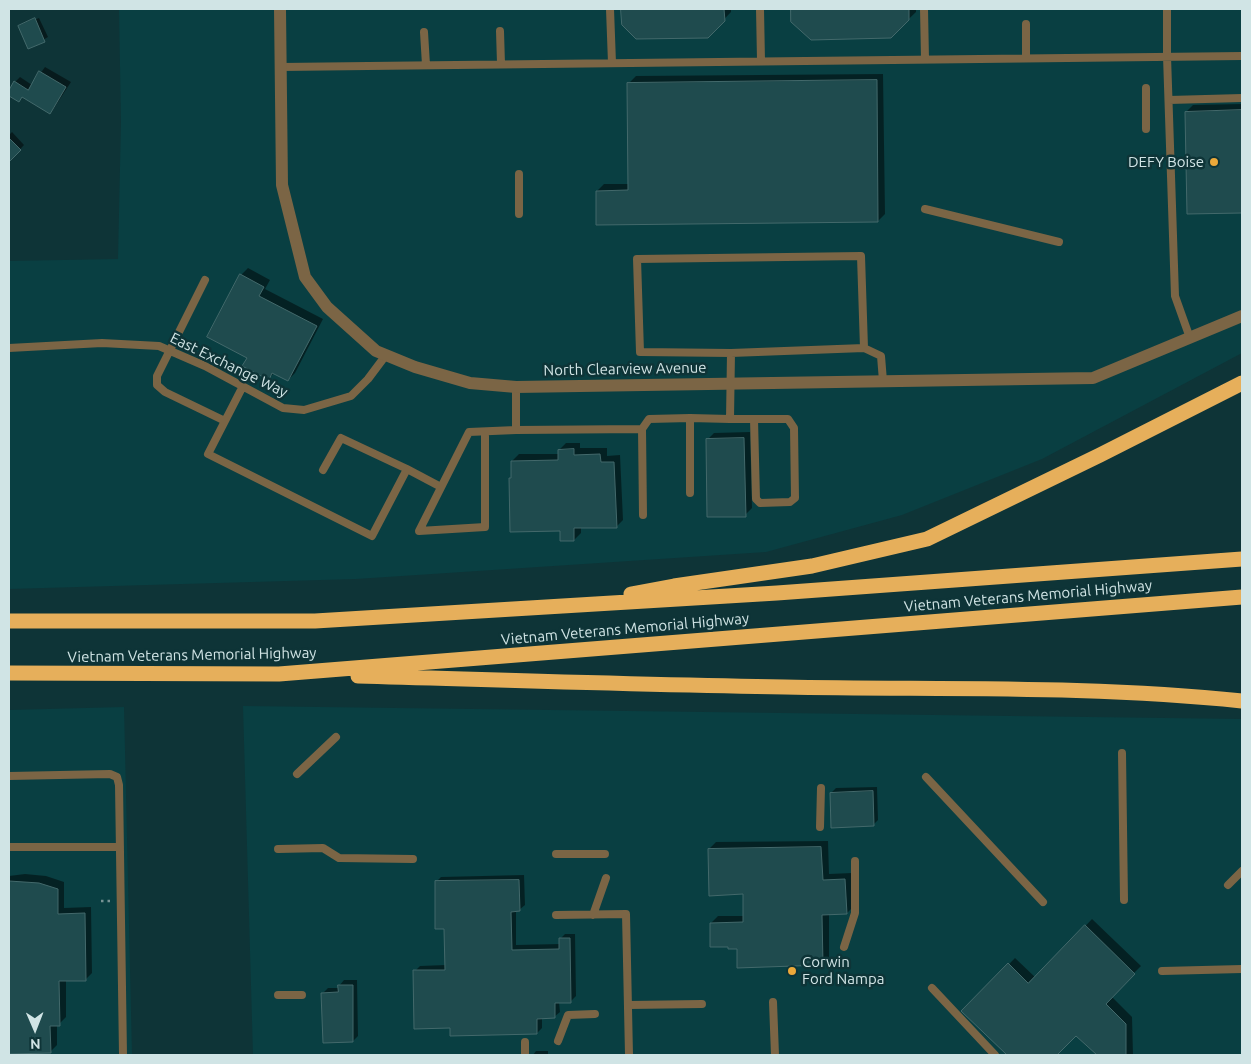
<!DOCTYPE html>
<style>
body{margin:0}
#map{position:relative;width:1251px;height:1064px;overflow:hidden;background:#0e3437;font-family:Ubuntu,sans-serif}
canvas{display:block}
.frame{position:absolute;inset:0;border:10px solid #d0e4e5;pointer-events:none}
.north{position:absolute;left:10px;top:1004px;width:50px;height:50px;-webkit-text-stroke:4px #0e3437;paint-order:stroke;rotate:179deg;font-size:14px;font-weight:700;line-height:20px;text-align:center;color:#d0e4e5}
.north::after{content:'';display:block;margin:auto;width:18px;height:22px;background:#d0e4e5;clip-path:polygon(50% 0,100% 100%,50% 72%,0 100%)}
</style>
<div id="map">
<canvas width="1251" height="1064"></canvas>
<div class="frame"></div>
<div class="north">N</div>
</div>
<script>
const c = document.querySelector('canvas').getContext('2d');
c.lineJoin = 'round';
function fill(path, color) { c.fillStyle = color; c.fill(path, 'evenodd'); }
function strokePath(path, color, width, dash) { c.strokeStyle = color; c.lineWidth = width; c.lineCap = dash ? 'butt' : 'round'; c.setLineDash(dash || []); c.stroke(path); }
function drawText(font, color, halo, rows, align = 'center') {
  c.font = font + ' Ubuntu,sans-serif'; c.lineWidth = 5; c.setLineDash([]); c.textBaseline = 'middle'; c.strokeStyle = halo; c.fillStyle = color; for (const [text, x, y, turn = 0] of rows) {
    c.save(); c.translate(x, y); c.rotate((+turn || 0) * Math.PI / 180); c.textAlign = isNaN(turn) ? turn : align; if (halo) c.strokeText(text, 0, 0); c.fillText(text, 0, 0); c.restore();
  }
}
fill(new Path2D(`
 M 119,9 L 1242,9 L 1242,353 L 1042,459 L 902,515 L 766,552 L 356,579 L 9,589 L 9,261 L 118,259 L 121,122 Z
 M 243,706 L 1242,719 L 1242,1055 L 253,1055 Z
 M 124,707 L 132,1055 L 9,1055 L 9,710 Z`), '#093f42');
fill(new Path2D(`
 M 623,9 L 731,9 L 731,12 L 707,37 L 623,25 Z
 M 792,9 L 916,9 L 916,12 L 890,37 L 792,22 Z
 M 39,18 L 48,37 L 29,48 L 19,26 Z
 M 45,67 L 71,82 L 54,108 L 49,113 L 23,96 L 18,101 L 9,95 L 15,82 L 20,77 L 32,85 Z
 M 883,74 L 885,214 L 878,221 L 597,191 L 604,184 L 630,184 L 629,83 L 636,76 Z
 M 1242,104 L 1242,212 L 1188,213 L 1186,112 L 1193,105 Z
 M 12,132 L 24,145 L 9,161 L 9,135 Z
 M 248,268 L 270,280 L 265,289 L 323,319 L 295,373 L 288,380 L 274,373 L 268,379 L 248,357 L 241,275 Z
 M 750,432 L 752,508 L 745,515 L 707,440 L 714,433 Z
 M 566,443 L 580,443 L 580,448 L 607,448 L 607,456 L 620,455 L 623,520 L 616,527 L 581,527 L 581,533 L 574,540 L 561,530 L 510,479 L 512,477 L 512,461 L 519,454 L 559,454 L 559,450 Z
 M 877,787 L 878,820 L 873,825 L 831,793 L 836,788 Z
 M 828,841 L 829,874 L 852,873 L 854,906 L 847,913 L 829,914 L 829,957 L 822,964 L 738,948 L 711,923 L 718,916 L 744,916 L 744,893 L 709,849 L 716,842 Z
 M 25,874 L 46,876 L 64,882 L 64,908 L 91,907 L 92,973 L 85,980 L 66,980 L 66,1017 L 59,1024 L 57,1025 L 57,1045 L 50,1052 L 9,1052 L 9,876 Z
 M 524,875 L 525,905 L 519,910 L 516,910 L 516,945 L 560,944 L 560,939 L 565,934 L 575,934 L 576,996 L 571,1001 L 559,1002 L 560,1012 L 554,1017 L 542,1017 L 542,1028 L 537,1033 L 415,971 L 420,966 L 446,965 L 445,928 L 436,882 L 441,877 Z
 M 1092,919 L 1141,966 L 1111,996 L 1132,1017 L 1133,1055 L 1098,1055 L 1077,1034 L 1056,1055 L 1009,1055 L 963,1011 L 1015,958 L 1036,978 Z
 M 344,980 L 357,980 L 358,1036 L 353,1041 L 323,993 L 328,988 L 339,988 L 339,986 Z
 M 536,1051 L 548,1051 L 548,1055 L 533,1055 Z`), '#0007');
const building = new Path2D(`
 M 621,9 L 724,9 L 725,21 L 708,38 L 636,39 L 622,25 Z
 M 791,9 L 909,9 L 909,20 L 891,38 L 811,40 L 791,22 Z
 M 35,18 L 45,42 L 28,49 L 18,26 Z
 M 39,71 L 66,87 L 50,114 L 22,97 L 19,102 L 9,96 L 9,90 L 14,81 L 28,90 Z
 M 877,80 L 878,222 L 596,225 L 596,191 L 628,190 L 627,83 Z
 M 1242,110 L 1242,213 L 1187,214 L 1185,112 Z
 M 9,138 L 21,150 L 9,162 Z
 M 240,274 L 264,287 L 259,296 L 317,326 L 288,381 L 272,373 L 269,380 L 242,366 L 247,358 L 207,337 Z
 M 744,438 L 746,517 L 707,517 L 706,439 Z
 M 574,449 L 574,455 L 600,454 L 601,462 L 614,462 L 617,528 L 574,528 L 574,541 L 560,541 L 560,531 L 510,532 L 509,478 L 511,478 L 511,461 L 558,460 L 558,450 Z
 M 873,791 L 874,826 L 831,828 L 830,793 Z
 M 821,847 L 823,880 L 845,879 L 847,914 L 822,915 L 823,965 L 737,968 L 737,949 L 728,949 L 728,947 L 710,947 L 710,923 L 743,922 L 743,894 L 709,896 L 708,849 Z
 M 519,880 L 520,911 L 511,912 L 512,950 L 559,949 L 559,938 L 570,938 L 571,1003 L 555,1003 L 555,1018 L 537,1019 L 537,1034 L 450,1036 L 450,1028 L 414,1029 L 413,970 L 445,970 L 444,929 L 435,929 L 435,881 Z
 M 9,881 L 39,883 L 58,889 L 58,914 L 85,913 L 86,981 L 59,981 L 60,1026 L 50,1026 L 51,1053 L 9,1054 Z
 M 1085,925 L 1135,974 L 1106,1004 L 1126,1024 L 1126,1055 L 1097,1055 L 1076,1036 L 1057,1055 L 1007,1055 L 961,1011 L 1008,963 L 1028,983 Z
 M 338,985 L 353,985 L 353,1042 L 323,1043 L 321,993 L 338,992 Z`);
fill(building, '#1f4b4e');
strokePath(building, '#43696b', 1);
strokePath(new Path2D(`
 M 101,901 L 112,901`), '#779395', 2.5, [2.5, 4]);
strokePath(new Path2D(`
 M 610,9 L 612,63
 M 760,9 L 761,61
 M 924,9 L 925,59
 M 1167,9 L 1167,56 L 1175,296 L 1190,338
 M 1026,24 L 1026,58
 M 500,31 L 501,64
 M 424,32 L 426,65
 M 281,67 L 1242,56
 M 1146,88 L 1146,129
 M 1169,100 L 1242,98
 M 519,174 L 519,214
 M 925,209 L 1059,242
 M 205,280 L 157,376 L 157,385 L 165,392 L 225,421
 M 9,348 L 102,343 L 159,346 L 205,366 L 283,408 L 304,410 L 351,396 L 368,379 L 386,355
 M 864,348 L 881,356 L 883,381
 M 243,386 L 208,454 L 372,536 L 407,469 L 341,438 L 323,470
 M 730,419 L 788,419 L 794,428 L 795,498 L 790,502 L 760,503 L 756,499 L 754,419
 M 642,429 L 649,419 L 690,418
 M 516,430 L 642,429 L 643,515
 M 485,432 L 485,527 L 419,531 L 469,432 L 516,430 L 516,387
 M 407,469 L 441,487
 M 690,493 L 690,418 L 730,419 L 731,353 L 640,352 L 637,259 L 861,256 L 864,348 L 731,353
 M 1122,753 L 1124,900
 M 297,774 L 336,737
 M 9,776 L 110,774 L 117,777 L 119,785 L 123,1055
 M 926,777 L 1043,902
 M 820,827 L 821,788
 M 9,847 L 120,847
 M 278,849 L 323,848 L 339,858 L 413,859
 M 556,854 L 605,854
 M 1228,885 L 1242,871
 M 556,915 L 626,914 L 629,1055
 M 593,915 L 606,878
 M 844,947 L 855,913 L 855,861
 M 1162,971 L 1242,969
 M 932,988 L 995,1055
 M 278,995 L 302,995
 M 773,1002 L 775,1055
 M 629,1005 L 702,1004
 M 558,1041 L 568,1015 L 595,1014
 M 525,1042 L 525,1055`), '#7b6545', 8);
strokePath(new Path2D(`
 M 280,9 L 282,185 L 305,277 L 327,307 L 376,351 L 415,367 L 470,383 L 516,387 L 1093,378 L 1242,316`), '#7b6545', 12);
strokePath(new Path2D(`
 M 631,594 L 674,586 L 812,566 L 927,539 L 1100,455 L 1242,383
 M 9,621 L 315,621 L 777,593 L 1242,559
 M 9,673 L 279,674 L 1242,597
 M 358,676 C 500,680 642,685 785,687 C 937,690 1090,685 1242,701`), '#e6af5b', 15);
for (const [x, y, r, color] of [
 [1214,162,5,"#eba93a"],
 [792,971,5,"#eba93a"]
]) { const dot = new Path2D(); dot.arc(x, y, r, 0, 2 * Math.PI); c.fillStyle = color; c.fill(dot); strokePath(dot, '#0e3437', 2); }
drawText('15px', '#d0e4e5', '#0e3437', [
 ["DEFY Boise",1204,162],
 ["Corwin",802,962,"left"],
 ["Ford Nampa",802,979,"left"]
], 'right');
drawText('15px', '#d0e4e5', '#0e3437', [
 ["East Exchange Way",229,365,26],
 ["North Clearview Avenue",625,369,-1],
 ["Vietnam Veterans Memorial Highway",1028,596,-5],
 ["Vietnam Veterans Memorial Highway",625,629,-5],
 ["Vietnam Veterans Memorial Highway",192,655,-1]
]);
</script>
